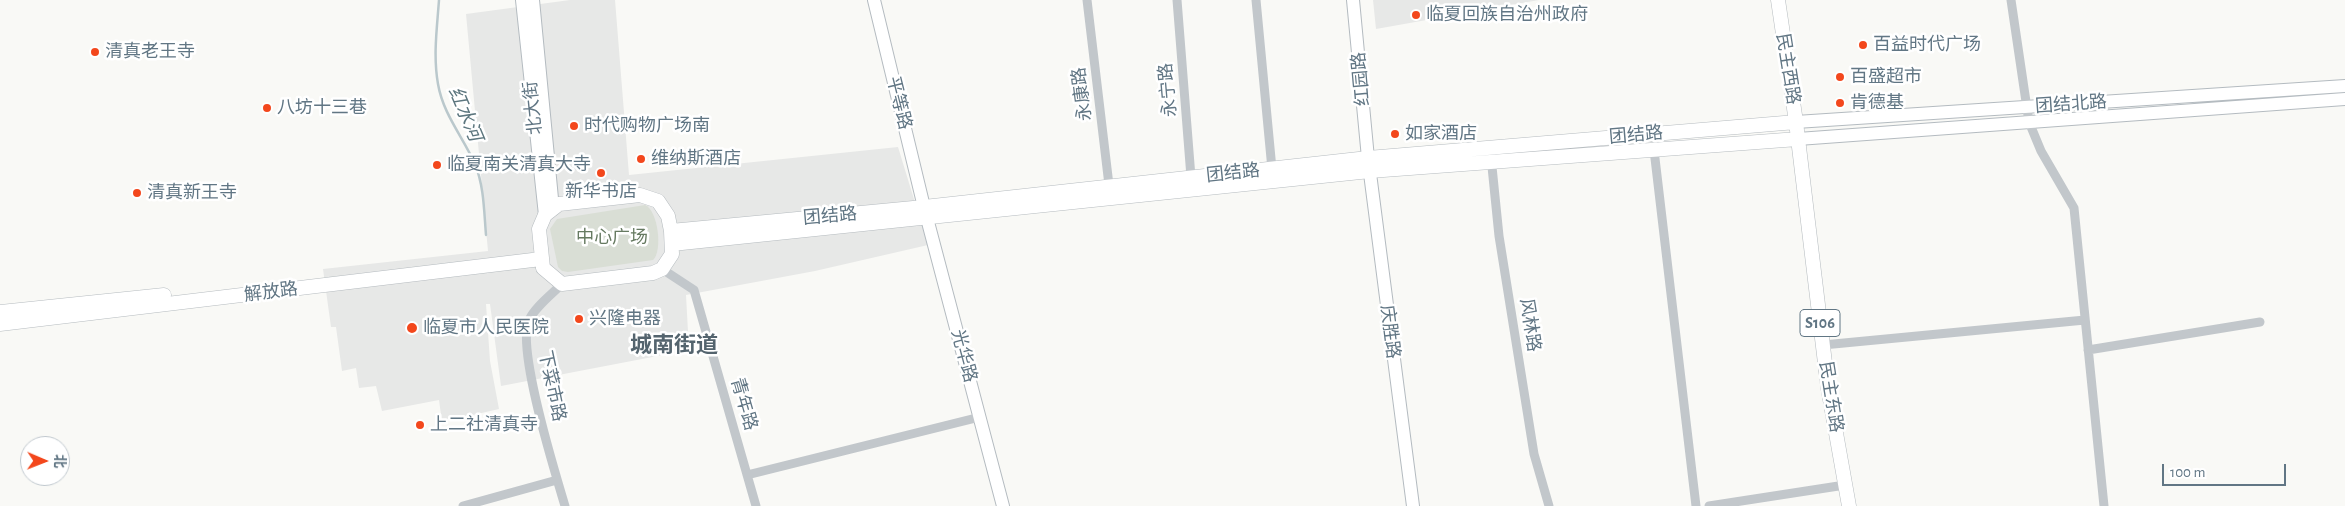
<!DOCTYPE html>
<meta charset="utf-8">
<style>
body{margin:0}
#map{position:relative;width:2345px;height:506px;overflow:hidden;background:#f9f9f6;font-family:"Alegreya Sans","Noto Sans SC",sans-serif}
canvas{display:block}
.north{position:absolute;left:20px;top:436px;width:50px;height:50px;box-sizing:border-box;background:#fff;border:1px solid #c0c8ce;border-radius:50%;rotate:91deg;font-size:14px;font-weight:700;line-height:20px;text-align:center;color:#617684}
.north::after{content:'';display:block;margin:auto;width:18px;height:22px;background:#f3471c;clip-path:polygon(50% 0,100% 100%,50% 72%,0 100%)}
.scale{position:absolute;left:2162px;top:464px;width:124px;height:22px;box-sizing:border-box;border:2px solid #617684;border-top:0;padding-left:6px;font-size:15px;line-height:18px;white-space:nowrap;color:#617684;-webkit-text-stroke:4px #fff;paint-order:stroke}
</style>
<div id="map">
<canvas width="2345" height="506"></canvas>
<div class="north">北</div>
<div class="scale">100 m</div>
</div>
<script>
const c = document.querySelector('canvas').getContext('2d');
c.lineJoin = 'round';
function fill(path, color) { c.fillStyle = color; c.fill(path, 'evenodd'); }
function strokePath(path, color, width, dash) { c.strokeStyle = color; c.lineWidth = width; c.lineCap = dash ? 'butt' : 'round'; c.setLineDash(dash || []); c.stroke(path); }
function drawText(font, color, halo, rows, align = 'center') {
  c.font = font + ' "Alegreya Sans","Noto Sans SC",sans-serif'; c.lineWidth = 5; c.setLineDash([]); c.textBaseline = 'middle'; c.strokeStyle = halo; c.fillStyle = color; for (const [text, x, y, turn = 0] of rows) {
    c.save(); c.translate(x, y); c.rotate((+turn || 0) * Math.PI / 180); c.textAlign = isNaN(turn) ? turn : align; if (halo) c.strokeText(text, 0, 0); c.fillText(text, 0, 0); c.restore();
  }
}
fill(new Path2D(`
 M 570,0 L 615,0 L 629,175 L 898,147 L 928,245 L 815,271 L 686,295 L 689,350 L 501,386 L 490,304 L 486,304 L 490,361 L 499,409 L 442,422 L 439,400 L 382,411 L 376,386 L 359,388 L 356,368 L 342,371 L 336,327 L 331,327 L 323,269 L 488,251 L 466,14 Z
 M 1373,0 L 1539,0 L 1376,29 Z`), '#e7e8e7');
fill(new Path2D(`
 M 645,205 C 658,210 663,251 653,260 L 568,272 L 562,271 L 558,267 L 550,229 L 557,219 Z`), '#d9ded5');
strokePath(new Path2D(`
 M 439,0 C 437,28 433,56 438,84 C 443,114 463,137 475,164 C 484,186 484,211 486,235`), '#bac8cc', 2.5);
const secondary = new Path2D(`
 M 522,0 L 545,215
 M 533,0 L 553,209
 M 874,0 L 924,207 L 1003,506
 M 1353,0 L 1368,158 L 1413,506
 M 1796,122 L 2345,86
 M 1798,139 L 2345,99`);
const primary = new Path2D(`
 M 1778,0 L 1796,122 L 1828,388 L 1849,506
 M 640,195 L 658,201 L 668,216 L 671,231 L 672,254 L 662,269 L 653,273 L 562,284 L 543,268 L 539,229 L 545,215 L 559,204 Z
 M 671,231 L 924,207 L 1368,158 L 1796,122
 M 672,244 L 1370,171 L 1798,139
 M 0,312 L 164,295
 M 0,324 L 541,259`);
strokePath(secondary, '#b4bbc0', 14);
strokePath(primary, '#b5bbbf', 15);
strokePath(new Path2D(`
 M 1087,0 L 1109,185
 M 1177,0 L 1191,177
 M 1256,0 L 1272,169
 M 2011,0 L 2029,122 L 2041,151 L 2074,208 L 2104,506
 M 1490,147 L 1499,236 L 1534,454 L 1549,506
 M 1654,150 L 1696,506
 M 662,269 L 694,290 L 756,506
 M 562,284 C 552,294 535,307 529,320 C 516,348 555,472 565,506
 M 1823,345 L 2085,320
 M 2088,350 L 2260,322
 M 747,475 L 980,417
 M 463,506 L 557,480
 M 1709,506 L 1845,485`), '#c2c7cb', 9);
strokePath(secondary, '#fff', 12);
strokePath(primary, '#fff', 14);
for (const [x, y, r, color] of [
 [1416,15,5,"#f3471c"],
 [1863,45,5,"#f3471c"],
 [95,52,5,"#f3471c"],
 [1840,77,5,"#f3471c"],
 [1840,103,5,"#f3471c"],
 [267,108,5,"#f3471c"],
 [574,126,5,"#f3471c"],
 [1395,134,5,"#f3471c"],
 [641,159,5,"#f3471c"],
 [437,165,5,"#f3471c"],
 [601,173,5,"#f3471c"],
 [137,193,5,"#f3471c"],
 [579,319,5,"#f3471c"],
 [412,328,6,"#f3471c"],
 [420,425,5,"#f3471c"]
]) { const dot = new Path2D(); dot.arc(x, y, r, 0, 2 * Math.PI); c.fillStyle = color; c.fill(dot); strokePath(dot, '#fff', 2); }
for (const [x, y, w] of [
 [1820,323,40]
]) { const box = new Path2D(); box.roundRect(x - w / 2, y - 13.5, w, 27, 4); c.fillStyle = '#fff'; c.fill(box); strokePath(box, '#617684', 1); }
drawText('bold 16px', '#617684', null, [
 ["S106",1820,323]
]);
drawText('18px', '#617684', '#fff', [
 ["临夏回族自治州政府",1426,15],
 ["百益时代广场",1873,45],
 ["清真老王寺",105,52],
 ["百盛超市",1850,77],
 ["肯德基",1850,103],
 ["八坊十三巷",277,108],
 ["时代购物广场南",584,126],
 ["如家酒店",1405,134],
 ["维纳斯酒店",651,159],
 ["临夏南关清真大寺",447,165],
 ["新华书店",601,192,"center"],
 ["清真新王寺",147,193],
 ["兴隆电器",589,319],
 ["临夏市人民医院",423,328],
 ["上二社清真寺",430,425]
], 'left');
drawText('18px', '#617684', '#fff', [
 ["民主西路",1788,69,81],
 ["红园路",1361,79,-95],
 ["永宁路",1168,90,-95],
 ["永康路",1082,94,-97],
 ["平等路",899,103,76],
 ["团结北路",2071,104,-4],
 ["北大街",533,108,-96],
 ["团结路",1636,135,-5],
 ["团结路",1233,173,-6],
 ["团结路",830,216,-5],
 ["解放路",271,292,-7],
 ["风林路",1530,325,81],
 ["庆胜路",1390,332,83],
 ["光华路",964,356,75],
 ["下菜市路",552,386,78],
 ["民主东路",1831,397,81],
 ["青年路",744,404,74]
]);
drawText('18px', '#667a61', '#fff', [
 ["中心广场",612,238]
]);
drawText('italic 19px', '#5c767e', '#fff', [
 ["红水河",465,114,67]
]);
drawText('bold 22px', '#54646e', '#fff', [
 ["城南街道",674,345]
]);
</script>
